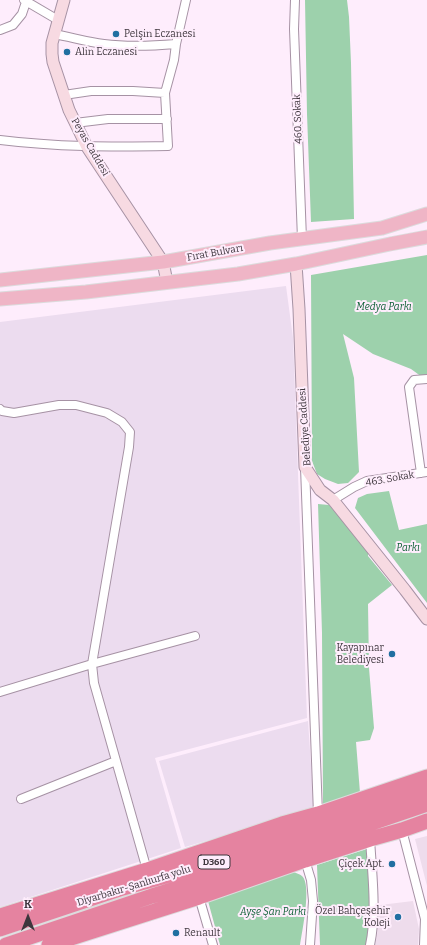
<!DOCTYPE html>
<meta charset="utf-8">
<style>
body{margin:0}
#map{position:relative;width:427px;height:945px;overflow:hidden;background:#feedfc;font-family:Bitter,serif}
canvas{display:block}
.north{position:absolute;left:8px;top:897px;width:40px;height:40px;-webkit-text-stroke:3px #feedfc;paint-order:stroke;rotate:0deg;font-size:11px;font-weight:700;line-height:16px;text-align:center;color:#3e363d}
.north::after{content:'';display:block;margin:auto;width:14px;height:18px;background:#3e363d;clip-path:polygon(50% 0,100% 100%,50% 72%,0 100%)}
</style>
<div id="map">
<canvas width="427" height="945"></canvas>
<div class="north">K</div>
</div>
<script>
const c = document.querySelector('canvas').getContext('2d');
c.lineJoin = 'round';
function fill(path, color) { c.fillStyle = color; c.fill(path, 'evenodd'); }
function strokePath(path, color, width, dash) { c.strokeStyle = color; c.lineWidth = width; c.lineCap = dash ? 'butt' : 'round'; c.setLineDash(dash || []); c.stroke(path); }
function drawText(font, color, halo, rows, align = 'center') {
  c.font = font + ' Bitter,serif'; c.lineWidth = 4; c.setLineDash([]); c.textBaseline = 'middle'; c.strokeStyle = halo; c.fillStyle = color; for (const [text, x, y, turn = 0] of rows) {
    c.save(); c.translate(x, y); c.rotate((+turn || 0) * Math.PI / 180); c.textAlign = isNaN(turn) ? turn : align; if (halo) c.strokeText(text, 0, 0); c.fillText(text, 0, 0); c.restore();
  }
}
fill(new Path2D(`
 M 286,286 L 293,338 L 307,718 L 155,758 L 181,848 L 0,907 L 0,322 Z
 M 308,721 L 314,810 L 185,847 L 159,761 Z`), '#ecdcef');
fill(new Path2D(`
 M 427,836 L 427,886 L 415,839 Z
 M 413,901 L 419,929 L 418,945 L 375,945 L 377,935 L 380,905 Z`), '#eedcec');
fill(new Path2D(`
 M 305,0 L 347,0 L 349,17 L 351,63 L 354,219 L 311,222 L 307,114 Z
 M 427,255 L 427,377 L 422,377 L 411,369 L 373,354 L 343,334 L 354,378 L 359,472 L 348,483 L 338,484 L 325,479 L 317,474 L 312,461 L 311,275 Z
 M 389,491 L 399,530 L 427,524 L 427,603 L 355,508 L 358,498 L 367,494 Z
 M 318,504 L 329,505 L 368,550 L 368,556 L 392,585 L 368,604 L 369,668 L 374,728 L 370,740 L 356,742 L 360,793 L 323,805 L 322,633 Z
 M 367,849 C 369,879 373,915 366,945 L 320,945 L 317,865 Z
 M 293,872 C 296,873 300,874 302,876 C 312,885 302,932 300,945 L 220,945 L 208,901 Z`), '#9dd1ac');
const street = new Path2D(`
 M 24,0 L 58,20
 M 295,0 L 294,29 L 302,239
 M 0,30 L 13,25 L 22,14 L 26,2
 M 54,34 C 71,37 87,42 104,44 C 127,47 152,46 176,44
 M 64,95 L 91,91 L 133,91 L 165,93
 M 75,123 L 108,119 L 167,119
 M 0,140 C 56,147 111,147 168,146 L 165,93 L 174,60 L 176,44 L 186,0
 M 0,409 L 2,411 L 14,413 L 59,405 L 76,405 L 107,413 L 122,422 L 130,432 L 129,447 L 92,664 L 94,683 L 147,870
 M 305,467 L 318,814
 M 421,473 L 409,387 L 414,380 L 427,379
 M 333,500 L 354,487 L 367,481 L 427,472
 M 0,692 L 92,664 L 195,636
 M 21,799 L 116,761
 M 402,830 L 425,919 L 424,945
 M 370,839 C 372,872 377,913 370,945
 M 305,860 L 311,880 L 313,901 L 310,945
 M 199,897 L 213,945`);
const secondary = new Path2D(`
 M 64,0 L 52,43 L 52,54 L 53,62 L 69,110 L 87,147 L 163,262 L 167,282
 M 296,264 L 299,309 L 305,467 L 320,490 L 333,500 L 405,590 L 427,619`);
const primary = new Path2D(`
 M 0,280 L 163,262 L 270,243 L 382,228 L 427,214
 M 0,299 L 86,292 L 238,274 L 296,264 L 390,244 L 427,237`);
const highway = new Path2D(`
 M 0,916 L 147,870 L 282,824 L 318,814 L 427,777
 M 0,929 L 123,888 L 208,864 L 427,789
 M 6,945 L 152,896 L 208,879 L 427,804
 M 49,945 L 199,897 L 305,860 L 370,839 L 402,830 L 427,821`);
strokePath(street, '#a692a4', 10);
strokePath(secondary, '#a692a4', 13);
strokePath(primary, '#dcdbdc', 15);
strokePath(highway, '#dcdbdc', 17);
strokePath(street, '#fff', 8);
strokePath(secondary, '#f7dae2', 11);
strokePath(primary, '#efb5c6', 13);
strokePath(highway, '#e583a0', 15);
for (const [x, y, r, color] of [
 [116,34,4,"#206fa1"],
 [67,52,4,"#206fa1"],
 [392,654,4,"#206fa1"],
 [392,864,4,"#206fa1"],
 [398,917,4,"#206fa1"],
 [176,933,4,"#206fa1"]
]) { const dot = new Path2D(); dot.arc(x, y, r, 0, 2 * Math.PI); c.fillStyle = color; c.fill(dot); strokePath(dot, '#feedfc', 1.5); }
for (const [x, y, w] of [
 [214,862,32]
]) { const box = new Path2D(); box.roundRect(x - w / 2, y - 7, w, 14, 3); c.fillStyle = '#feedfc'; c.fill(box); strokePath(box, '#3e363d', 1); }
drawText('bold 9px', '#3e363d', null, [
 ["D360",214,862]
]);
drawText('10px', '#3e363d', '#feedfc', [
 ["Pelşin Eczanesi",124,34],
 ["Alin Eczanesi",75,52],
 ["Kayapınar",384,648,"right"],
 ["Belediyesi",384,660,"right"],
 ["Çiçek Apt.",384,864,"right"],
 ["Özel Bahçeşehir",390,911,"right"],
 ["Koleji",390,923,"right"],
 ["Renault",184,933]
], 'left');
drawText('10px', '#3e363d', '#feedfc', [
 ["460. Sokak",298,119,-92],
 ["Peyas Caddesi",90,147,60],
 ["Fırat Bulvarı",215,253,-10],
 ["Belediye Caddesi",305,427,-94],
 ["463. Sokak",390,479,-10],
 ["Diyarbakır-Şanlıurfa yolu",134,886,-17]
]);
drawText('italic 10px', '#0b5f33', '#feedfc', [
 ["Medya Parkı",384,307],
 ["Parkı",408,548],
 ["Ayşe Şan Parkı",273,912]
]);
</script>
